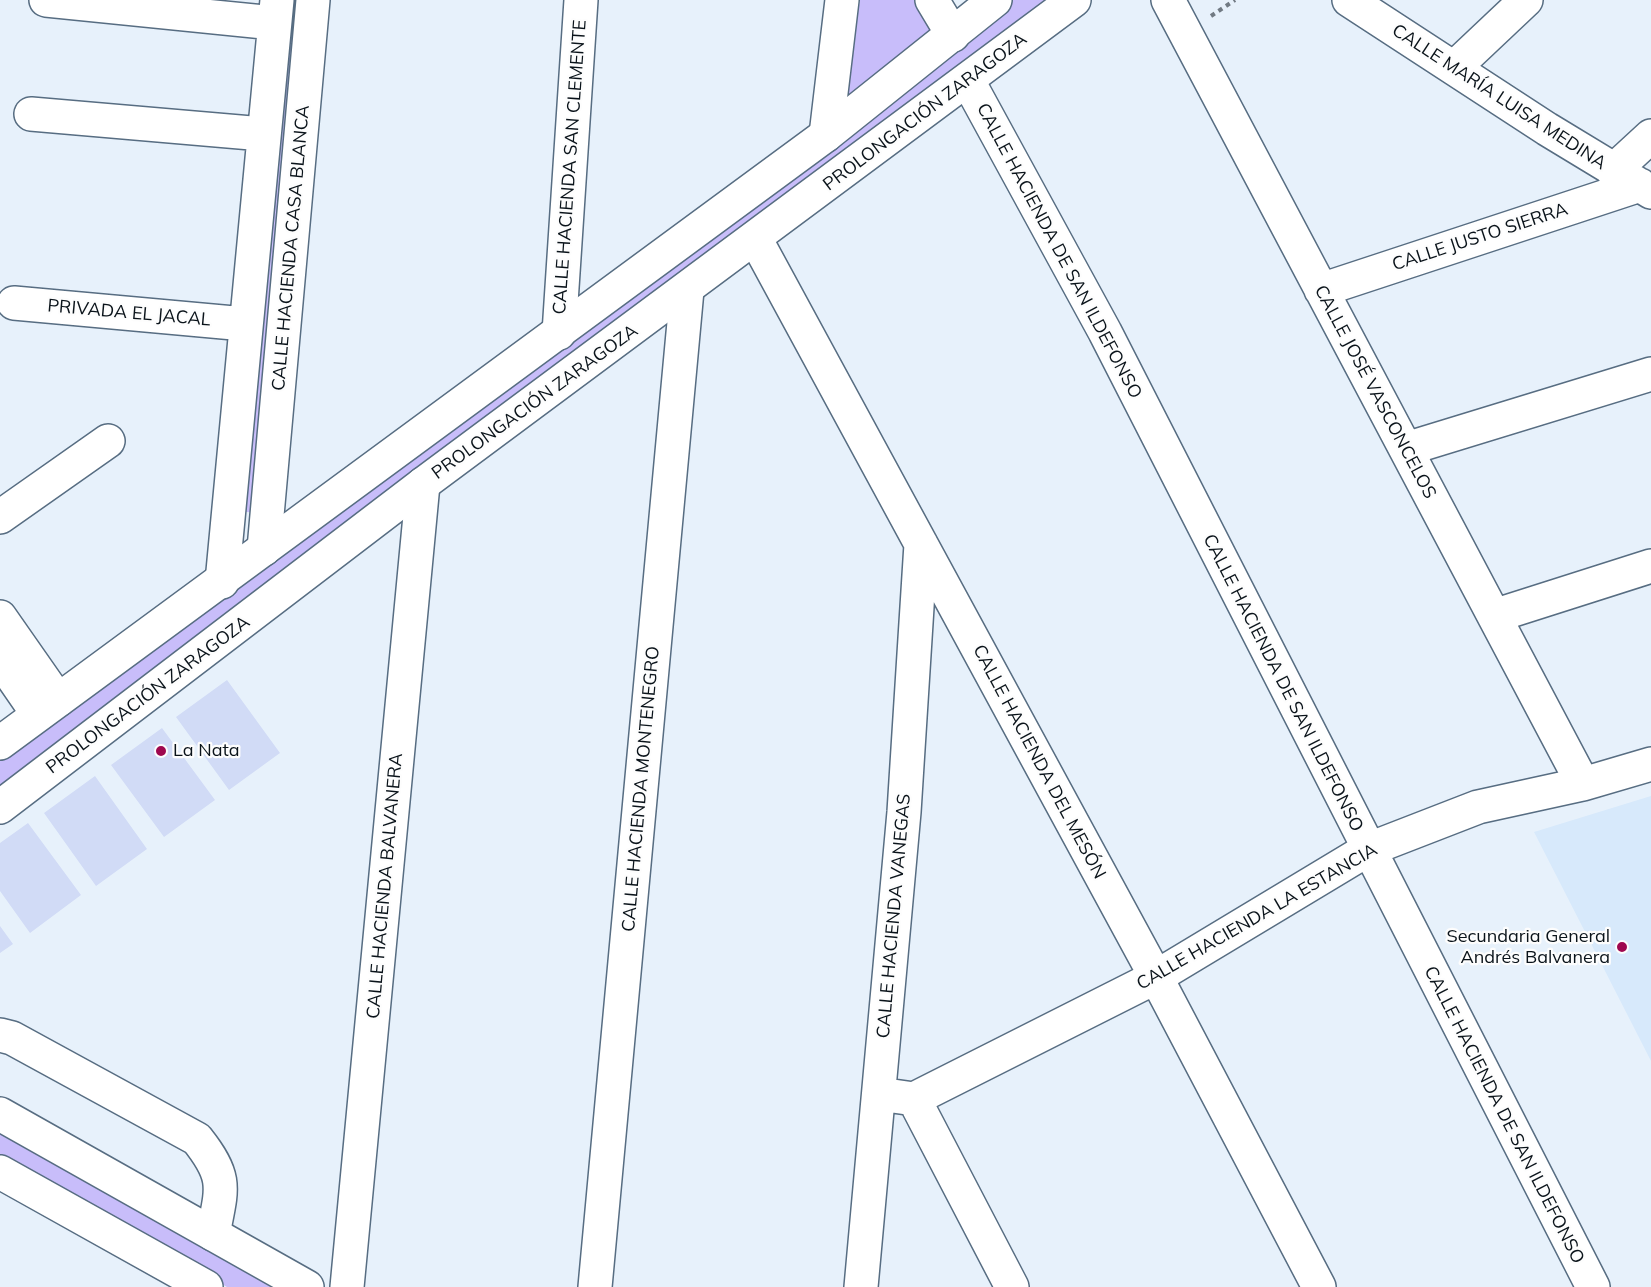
<!DOCTYPE html>
<meta charset="utf-8">
<style>
body{margin:0}
canvas{display:block;background:#e7f1fb}
</style>
<canvas width="1651" height="1287"></canvas>
<script>
const c = document.querySelector('canvas').getContext('2d');
c.lineJoin = 'round';
function fill(path, color) { c.fillStyle = color; c.fill(path, 'evenodd'); }
function strokePath(path, color, width, dash) { c.strokeStyle = color; c.lineWidth = width; c.lineCap = dash ? 'butt' : 'round'; c.setLineDash(dash || []); c.stroke(path); }
function drawText(font, color, halo, rows, align = 'center') {
  c.font = font + ' Mulish,sans-serif'; c.lineWidth = 4.5; c.setLineDash([]); c.textBaseline = 'middle'; c.strokeStyle = halo; c.fillStyle = color; for (const [text, x, y, turn = 0] of rows) {
    c.save(); c.translate(x, y); c.rotate((+turn || 0) * Math.PI / 180); c.textAlign = isNaN(turn) ? turn : align; if (halo) c.strokeText(text, 0, 0); c.fillText(text, 0, 0); c.restore();
  }
}
fill(new Path2D(`
 M 1651,796 L 1651,1061 L 1534,832 Z`), '#d7e9fb');
fill(new Path2D(`
 M 283,0 L 308,0 L 265,514 L 238,511 Z
 M 860,0 L 920,0 L 941,33 L 840,112 Z
 M 995,0 L 1074,0 L 0,807 L 0,743 Z
 M 0,1124 L 290,1287 L 227,1287 L 0,1160 Z`), '#c8bdfa');
fill(new Path2D(`
 M 227,680 L 280,753 L 229,790 L 176,717 Z
 M 162,728 L 215,800 L 164,837 L 111,765 Z
 M 95,776 L 147,849 L 96,886 L 44,813 Z
 M 28,823 L 81,895 L 30,933 L 0,891 L 0,843 Z
 M 0,926 L 13,944 L 0,953 Z`), '#d1dbf6');
const minor = new Path2D(`
 M 46,0 L 274,23
 M 932,0 L 953,35
 M 1168,0 L 1583,784
 M 1349,0 L 1547,129 L 1651,192
 M 1455,67 L 1526,0
 M 968,81 L 1105,332 L 1593,1287
 M 31,114 L 263,134
 M 826,135 L 842,0
 M 1613,171 L 1651,136
 M 755,238 L 1156,977 L 1319,1287
 M 1321,290 L 1640,185
 M 14,303 L 245,324
 M 559,333 L 581,0
 M 1406,449 L 1651,374
 M 0,517 L 108,441
 M 264,549 L 313,0
 M 222,582 L 277,0
 M 1494,616 L 1651,566
 M 0,617 L 58,700
 M 0,659 L 38,714
 M 0,1035 L 12,1038 L 197,1139 C 228,1178 222,1188 213,1234
 M 893,1096 L 914,1099 L 1012,1287
 M 914,1099 L 1156,977 L 1367,850 L 1478,807 L 1583,784 L 1651,764
 M 347,1287 L 423,484
 M 595,1287 L 687,290
 M 861,1287 L 904,812 L 921,544`);
const major = new Path2D(`
 M 0,743 L 826,135 L 995,0
 M 0,807 L 423,484 L 1074,0
 M 0,1114 L 307,1287
 M 0,1172 L 206,1287`);
strokePath(minor, '#576d82', 36);
strokePath(major, '#576d82', 36);
strokePath(new Path2D(`
 M 1211,16 L 1235,0`), '#717a83', 4, [4.5, 4.5]);
strokePath(minor, '#fff', 33);
strokePath(major, '#fff', 33);
for (const [x, y, r, color] of [
 [161,751,6,"#9f084f"],
 [1622,947,6,"#9f084f"]
]) { const dot = new Path2D(); dot.arc(x, y, r, 0, 2 * Math.PI); c.fillStyle = color; c.fill(dot); strokePath(dot, '#fdfdfd', 2); }
drawText('18px', '#0a131a', '#fdfdfd', [
 ["CALLE MARÍA LUISA MEDINA",1499,97,33],
 ["PROLONGACIÓN ZARAGOZA",925,112,-37],
 ["CALLE HACIENDA SAN CLEMENTE",570,167,-86],
 ["CALLE JUSTO SIERRA",1480,237,-18],
 ["CALLE HACIENDA CASA BLANCA",291,248,-85],
 ["CALLE HACIENDA DE SAN ILDEFONSO",1059,251,62],
 ["PRIVADA EL JACAL",129,313,5],
 ["CALLE JOSÉ VASCONCELOS",1375,392,62],
 ["PROLONGACIÓN ZARAGOZA",535,402,-36],
 ["CALLE HACIENDA DE SAN ILDEFONSO",1283,683,63],
 ["PROLONGACIÓN ZARAGOZA",148,695,-37],
 ["CALLE HACIENDA DEL MESÓN",1039,762,62],
 ["CALLE HACIENDA MONTENEGRO",641,789,-85],
 ["CALLE HACIENDA BALVANERA",385,886,-85],
 ["CALLE HACIENDA VANEGAS",894,916,-85],
 ["CALLE HACIENDA LA ESTANCIA",1257,917,-30],
 ["CALLE HACIENDA DE SAN ILDEFONSO",1504,1115,63]
]);
drawText('18px', '#0a131a', '#fdfdfd', [
 ["La Nata",173,751],
 ["Secundaria General",1610,937,"right"],
 ["Andrés Balvanera",1610,958,"right"]
], 'left');
</script>
